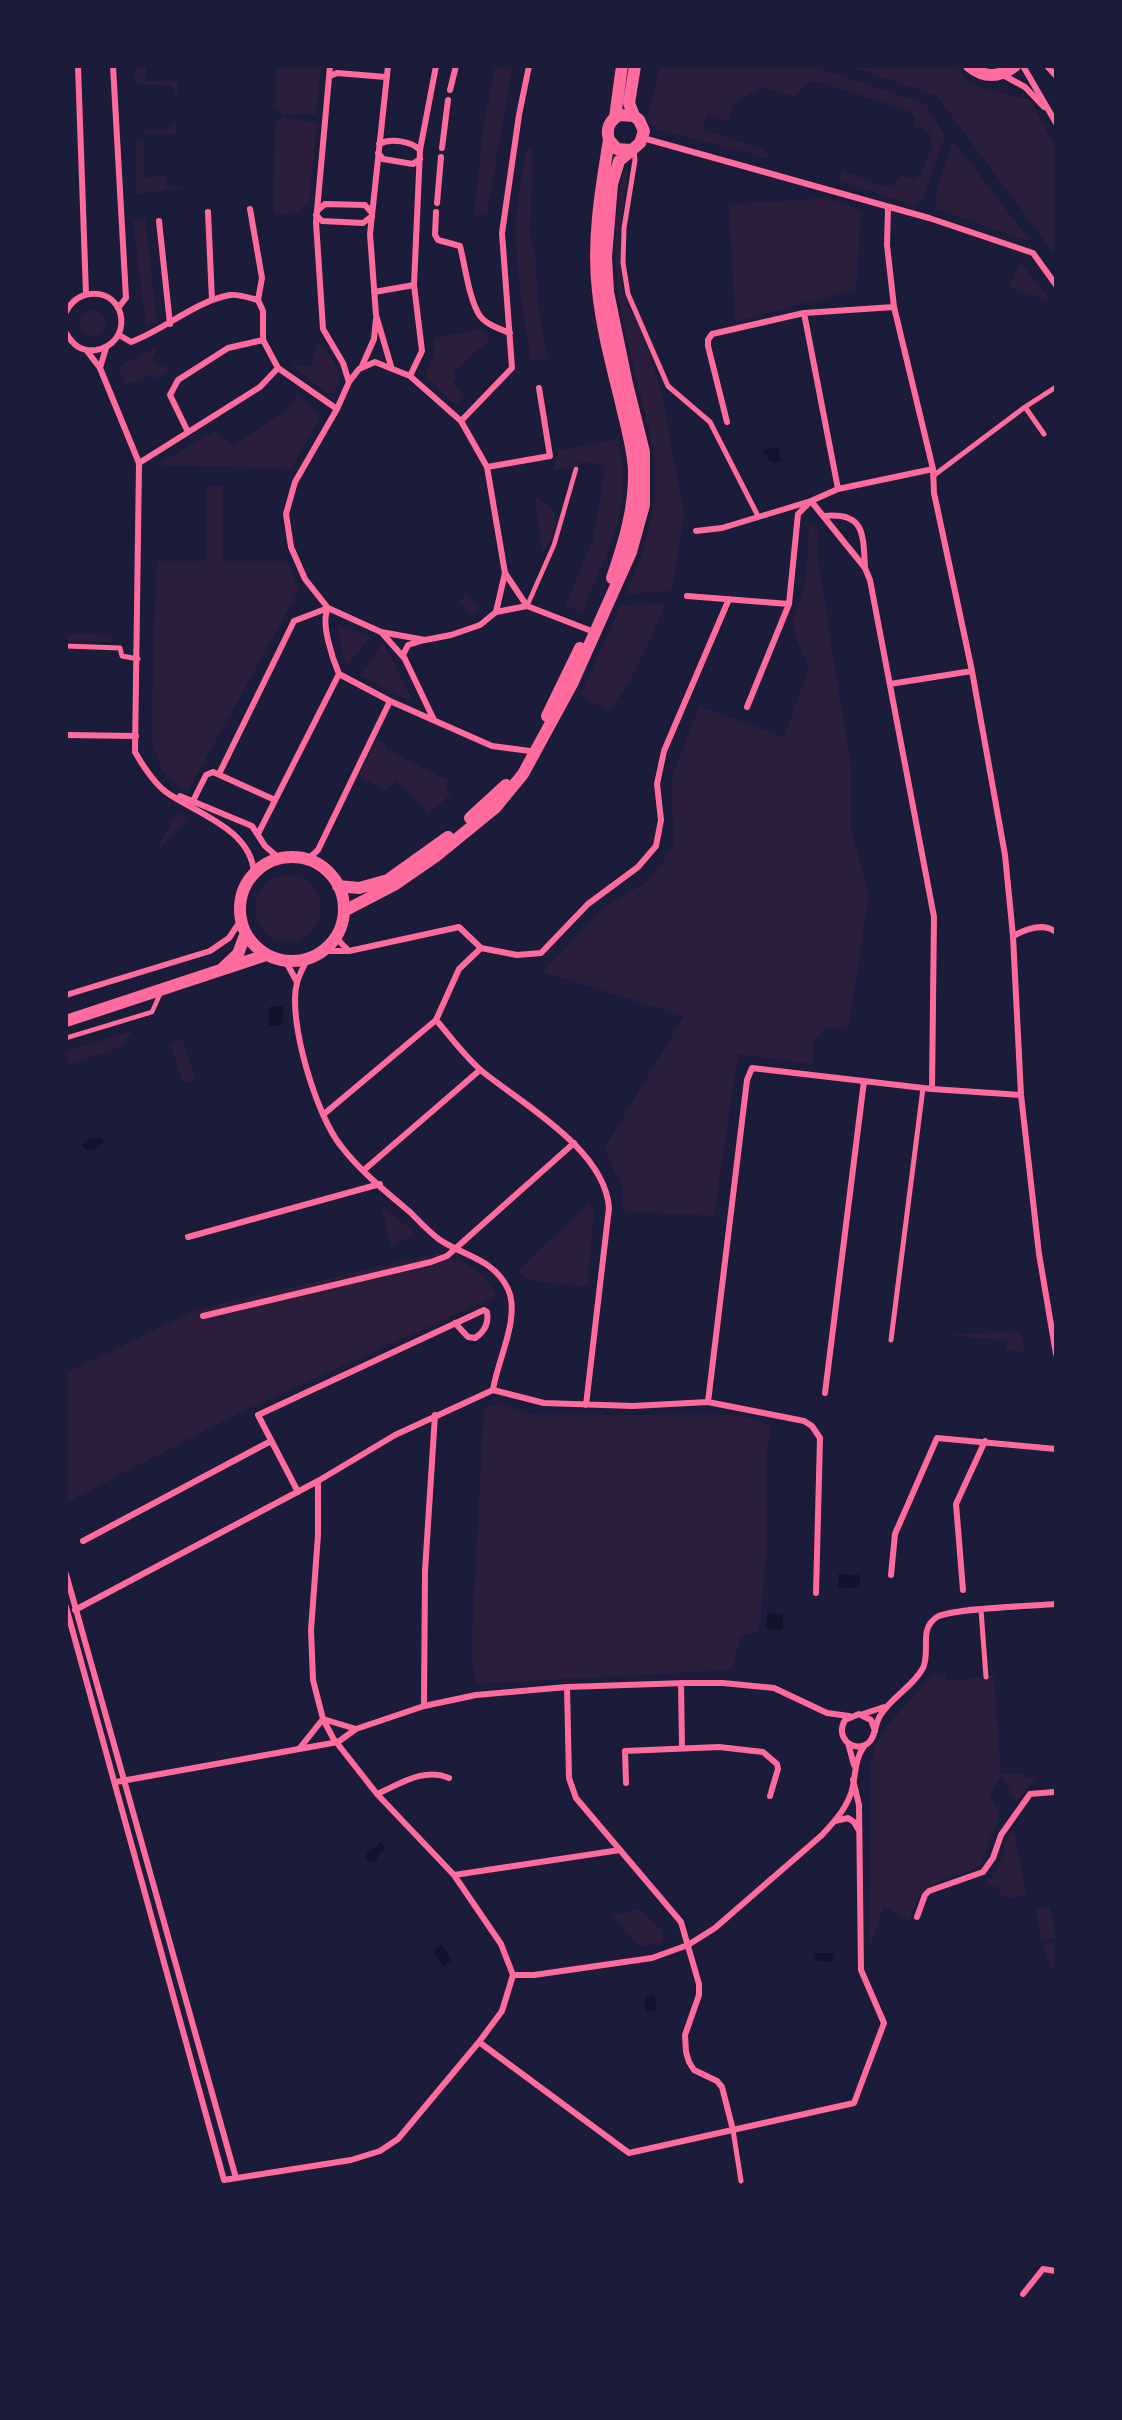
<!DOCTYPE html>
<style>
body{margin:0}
#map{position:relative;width:1122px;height:2420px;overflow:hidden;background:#1b1b3a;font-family:"Space Grotesk",sans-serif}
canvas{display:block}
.frame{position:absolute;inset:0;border:68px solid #1b1b3a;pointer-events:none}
</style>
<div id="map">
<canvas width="1122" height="2420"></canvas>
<div class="frame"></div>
</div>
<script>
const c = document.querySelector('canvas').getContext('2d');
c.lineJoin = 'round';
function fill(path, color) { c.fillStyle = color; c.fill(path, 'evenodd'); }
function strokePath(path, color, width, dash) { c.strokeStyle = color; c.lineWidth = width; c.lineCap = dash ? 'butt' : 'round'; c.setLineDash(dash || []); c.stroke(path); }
fill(new Path2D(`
 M 135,66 L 146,66 L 146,81 L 178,81 L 177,99 L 172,86 L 135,84 Z
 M 277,66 L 321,66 L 316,114 L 283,114 L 275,107 Z
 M 495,66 L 512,66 L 487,215 L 479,216 L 474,214 L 484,124 Z
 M 660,66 L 813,66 L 926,104 L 945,136 L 923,200 L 913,205 L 838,181 L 842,170 L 886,187 L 893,185 L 901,175 L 913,180 L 920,176 L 932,146 L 929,132 L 921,127 L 915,128 L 915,118 L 909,111 L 815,81 L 803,86 L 795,97 L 763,87 L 733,103 L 728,121 L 707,114 L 702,129 L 765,150 L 771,159 L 658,130 L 647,121 Z
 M 849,66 L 956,66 L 969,84 L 1030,100 L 1056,148 L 1056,256 L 936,95 Z
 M 177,116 L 176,134 L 144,134 L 144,130 L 170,129 Z
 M 283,116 L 289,119 L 317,122 L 309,202 L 299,212 L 274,215 L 275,122 Z
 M 953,140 L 1031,242 L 937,209 L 935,197 Z
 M 135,141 L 144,141 L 144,177 L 166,176 L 165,186 L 191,187 L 136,194 Z
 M 526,149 L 533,150 L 530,236 L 535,251 L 539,313 L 548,358 L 531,362 C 525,318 515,272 516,228 C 517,201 522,175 526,149 Z
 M 629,165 L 620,230 L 620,268 L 623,294 L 648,349 L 661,390 L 684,513 L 672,591 L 626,594 C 645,550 660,504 654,456 C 651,433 644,411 639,389 C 623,327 609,267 618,203 C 620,189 619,176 629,165 Z
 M 827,198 L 861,211 L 856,290 L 735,321 L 729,204 Z
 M 145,218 L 157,321 L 146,328 L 133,221 Z
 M 1020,262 L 1052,302 L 1009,287 Z
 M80 323a13 13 0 1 1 26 0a13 13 0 1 1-26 0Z
 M 483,329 L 482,332 L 491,339 L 453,372 L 457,377 L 453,384 L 466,397 L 456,405 L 425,376 L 435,353 L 434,338 Z
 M 318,340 C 330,358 349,372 333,394 L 326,392 L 290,364 L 311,367 Z
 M 158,346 L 151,361 L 171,370 L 155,379 L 153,374 L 125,385 L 118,367 Z
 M 298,395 L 319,414 L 319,418 L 292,469 L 157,465 L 215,431 L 233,445 L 285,411 Z
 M 618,438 C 621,455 624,472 623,489 C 620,532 598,573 582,612 L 565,607 L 593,540 L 605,466 L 579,461 L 578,467 L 552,470 L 559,451 Z
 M 207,486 L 223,486 L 223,561 L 287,561 L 299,590 L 188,791 L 176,785 L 163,772 L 151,739 L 156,571 L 157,561 L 206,561 Z
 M 535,497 C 564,511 561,529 542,553 Z
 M 809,523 L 818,531 L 818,560 L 851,767 L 851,828 L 869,897 L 848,1029 L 826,1028 L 813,1041 L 813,1064 L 738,1054 L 714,1216 L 623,1211 L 623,1189 L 604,1149 L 684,1016 L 542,972 L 604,908 L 651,879 L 674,844 L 671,779 L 699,706 L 784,737 L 809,667 L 797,641 L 793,619 L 803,593 L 806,578 Z
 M 466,593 L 480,607 L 472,616 L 459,602 Z
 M 666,604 L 636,670 L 610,711 L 580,697 L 621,605 Z
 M 337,624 L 370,637 L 346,668 Z
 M 66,634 L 111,635 L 113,642 L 66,641 Z
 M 383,642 L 413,702 L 360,676 Z
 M 377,739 L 385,743 L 387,750 L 448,780 L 446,786 L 451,794 L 429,814 L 396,781 L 386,790 L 358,776 Z
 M 177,813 L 189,818 L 156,851 Z
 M255 908a33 33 0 1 1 66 0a33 33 0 1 1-66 0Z
 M 132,1031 L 122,1047 L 71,1063 L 66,1062 L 66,1051 Z
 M 182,1038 L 196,1081 L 183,1083 L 170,1043 Z
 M 589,1204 L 594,1209 L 587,1286 L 532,1281 L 517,1271 Z
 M 381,1205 L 413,1231 L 414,1235 L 391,1246 Z
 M 437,1253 C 463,1260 485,1271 496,1296 L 239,1413 L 66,1503 L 66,1373 L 196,1310 Z
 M 1016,1331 L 1022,1336 L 1025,1352 L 1007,1350 L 1007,1341 L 946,1335 Z
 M 502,1404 L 531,1415 L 734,1415 L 758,1420 L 771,1427 L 766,1462 L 767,1545 L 759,1632 L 742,1634 L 731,1670 L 476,1684 L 471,1652 L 484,1407 Z
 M 945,1674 L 946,1681 L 994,1676 L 1001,1774 L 1025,1773 L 1025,1778 L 1036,1777 L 1017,1803 L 1001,1775 L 990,1796 L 1000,1814 L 981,1863 C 975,1870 969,1871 960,1874 C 927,1885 923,1887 909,1920 L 884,1907 L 869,1950 L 871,1763 L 875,1746 L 893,1719 L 932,1676 Z
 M 1014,1829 L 1026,1896 L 1005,1898 L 1000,1893 L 999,1885 L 988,1886 L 987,1881 L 998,1868 L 1008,1837 Z
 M 1050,1907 L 1056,1938 L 1041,1940 L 1036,1909 Z
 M 639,1909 L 662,1930 L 663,1942 L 639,1947 L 612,1915 Z
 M 1056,1943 L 1056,1969 L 1052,1970 L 1042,1944 Z`), '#2a1e3b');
fill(new Path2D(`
 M 778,447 L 781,461 L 775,463 L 768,459 L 768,455 L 764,455 L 764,450 Z
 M 283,1006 L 282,1025 L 269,1026 L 269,1007 Z
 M 100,1138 L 104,1141 L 98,1148 L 87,1150 L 82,1145 L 89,1140 Z
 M 838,1574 L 860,1575 L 859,1588 L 838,1587 Z
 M 767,1613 L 783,1614 L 782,1630 L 766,1629 Z
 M 382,1842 L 385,1850 L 379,1853 L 376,1861 L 369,1862 L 366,1859 L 367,1853 Z
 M 442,1945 L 452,1960 L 443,1966 L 434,1951 Z
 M 814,1953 L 834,1953 L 833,1962 L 814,1961 Z
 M 655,1995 L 656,2010 L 646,2011 L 645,1997 Z`), '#12122b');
strokePath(new Path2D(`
 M 527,606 L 554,545 L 576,469
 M 66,1038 L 152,1012 L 161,992`), '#ff6b9d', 4.5);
strokePath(new Path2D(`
 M 634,150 L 635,160 L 624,228 L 623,263 L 628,294 L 668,386 L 710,422 L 758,516
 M 1025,407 L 1044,434
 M 933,476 L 1025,407 L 1056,387
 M 66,646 L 120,648 L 122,656 L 138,659
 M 891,1340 L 923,1088
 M 981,1610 L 986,1677
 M 733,2130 L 741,2181`), '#ff6b9d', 5);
strokePath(new Path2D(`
 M 78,66 L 86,294
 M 113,66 L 126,298 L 118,308
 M 330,66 L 316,222 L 323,329 L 343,363 L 349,382
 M 388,66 L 370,234 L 376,315 L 391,366
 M 1023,66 L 1056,123
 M 1047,66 L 1056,76
 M 1001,74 L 1025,87 L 1044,107
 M 330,76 L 337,73 L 386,77
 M 450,90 L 456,66
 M 643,138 L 929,218 L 1033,253 L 1056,285
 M 379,144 C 391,138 411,141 420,150
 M 442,148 L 448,100
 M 378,153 L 383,159 L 413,164 L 420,159
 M 437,203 L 441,157
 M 888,207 L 887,245 L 894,307 L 933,469 L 934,493 L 972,671 L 1005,855 L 1013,936 L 1021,1095 L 1039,1254 L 1056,1354
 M 250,209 L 262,278 L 258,300
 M 317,211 L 325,204 L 365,205 L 372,213
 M 208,212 L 212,300
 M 436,212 L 435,235 L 438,240 L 460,246 C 465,265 469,300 480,316 C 487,325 500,329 510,333
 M 316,215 L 322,221 L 363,223 L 372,216
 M 159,221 L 170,324
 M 374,292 L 414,285
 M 66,312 C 71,302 79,295 91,294 C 128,291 133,344 96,350 C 81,352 73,345 66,333
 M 119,335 L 131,342 C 164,330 196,301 230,295 C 239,294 250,298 258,300 L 263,311 L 263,340 L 278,368 L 260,387 L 139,463
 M 87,351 L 100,368 L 139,463 L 135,752 C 143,766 153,782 166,792 C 197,814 251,829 254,873
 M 375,362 L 410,376 L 461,421 L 487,467 L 505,573 L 496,612 L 480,625 L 451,635 L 425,640 L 381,632 L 328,608 L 305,579 L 291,547 L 286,514 L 295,482 L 337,409 L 349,382 L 359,369 Z
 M 362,366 L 374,339 L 376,319
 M 100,368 L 106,348
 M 278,368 L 337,409
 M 410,376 L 422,351 L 414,285 L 420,150 L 436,66
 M 461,421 L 512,368 L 502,233 L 519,115 L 529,66
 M 727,422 L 708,346 L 708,340 L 712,334 L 804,313
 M 188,432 L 170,395 L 178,380 L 228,348 L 263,340
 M 487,467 L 550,456 L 539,388
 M 838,489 L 804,313 L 894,307
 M 824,516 C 865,512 863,534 865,567
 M 696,531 L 722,528 L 811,501 L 865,568 L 870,580 L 934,917 L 932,1089
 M 505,573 L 527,606
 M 687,596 L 789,604
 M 328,609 C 320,622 333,660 339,674
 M 496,612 L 527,606 L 589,630
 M 382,633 L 405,659
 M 424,640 L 408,645 L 403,655 L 434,720
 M 339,674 L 390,701 L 492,746 L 530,751
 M 890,684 L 972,671
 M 747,707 L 789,604 L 798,514 L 811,501 L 838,489 L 933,469
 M 66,735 L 136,736
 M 219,774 L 294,621 L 328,608
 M 180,796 L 252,826 L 265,846 L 280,859
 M 193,801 L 206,775 L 213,772 L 275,800
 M 258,834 L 339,674
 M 308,859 L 318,850 L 390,701
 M 1013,936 C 1026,929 1043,922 1056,932
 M 335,937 L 349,951
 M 481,948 L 459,969 L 436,1020 C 451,1037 465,1057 483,1072 C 524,1105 605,1150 609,1208 L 586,1405
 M 322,951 L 349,951 L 459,927 L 481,948 L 517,955 L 541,953 L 588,904 L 638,867 L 656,846 L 661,820 L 657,784 L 664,751 L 729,599
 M 308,958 C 304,966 299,974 297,983 C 287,1020 317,1117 341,1146 C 360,1171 386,1192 410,1212 C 419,1221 429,1232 440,1240 C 464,1256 494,1259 508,1289 C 521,1317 497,1361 493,1390
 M 285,960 L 297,982
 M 66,995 L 210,951 L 229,938 L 241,920
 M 324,1114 L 436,1020
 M 364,1170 L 480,1070
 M 188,1237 L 380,1184
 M 203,1316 L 431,1262 L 447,1256 L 574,1143
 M 825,1393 L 864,1081
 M 708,1402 L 747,1080 L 752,1068 L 932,1089 L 1021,1095
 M 298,1492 L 258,1415 L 484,1310 L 487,1312 C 489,1323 484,1332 475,1338 L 468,1337 L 455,1323
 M 83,1541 L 271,1441
 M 66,1574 L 236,2178
 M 891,1575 L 895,1534 L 937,1438 L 1056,1449
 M 963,1590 L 956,1504 L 985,1441
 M 66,1607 L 224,2180 L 351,2160 L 380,2151 L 398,2139 L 479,2042 L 502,2011 L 513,1975 L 501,1944 L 454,1875 L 377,1794 L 333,1738 L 323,1719 L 313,1680 L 311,1630 L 318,1535 L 318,1481
 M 75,1610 L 318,1481 L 395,1435 L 493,1390 L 544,1403 L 633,1406 L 708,1402 L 804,1421 L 812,1426 L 820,1438 L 816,1593
 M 681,1683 L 682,1747
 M 567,1687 L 569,1778 L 576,1798 L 681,1922 L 699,1984 L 699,1995 L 685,2035 L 686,2052 L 689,2062 L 694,2070 L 717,2081 L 722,2087 L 733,2130
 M 424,1706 L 425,1571 L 435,1415
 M 863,1714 L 884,1707
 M 875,1731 L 871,1720 L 859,1714 L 845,1720 C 841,1727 840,1734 846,1741 C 851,1747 860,1748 867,1744 C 876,1738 874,1725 880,1716 C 891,1697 913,1687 923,1668 C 931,1651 918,1629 937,1617 C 953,1608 1033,1606 1056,1604
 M 848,1743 L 854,1765
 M 299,1749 L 323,1719 L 356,1729
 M 116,1782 L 338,1742 L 356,1729 L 424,1706 L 476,1695 L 567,1687 L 685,1683 L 723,1683 L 774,1688 L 827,1713 L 849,1716
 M 626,1783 L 625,1751 L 719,1747 L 763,1752 L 777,1764 L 778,1769 L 770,1796
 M 377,1794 C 400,1784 424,1767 449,1778
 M 835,1821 L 848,1818 L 854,1822 L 858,1829
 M 454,1875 L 620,1850
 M 917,1917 L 925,1895 L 929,1891 L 983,1872 L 993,1858 L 1001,1835 L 1030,1794 L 1054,1792
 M 513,1975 L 534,1975 L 652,1958 L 688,1945 L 715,1928 L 822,1835 C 835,1821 849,1806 853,1786 C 856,1771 855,1758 865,1745
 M 479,2042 L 629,2153 L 854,2103 L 884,2023 L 861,1970 L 859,1805 L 853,1780
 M 1023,2294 L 1043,2269 L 1056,2271`), '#ff6b9d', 6);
strokePath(new Path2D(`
 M 969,66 C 984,78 999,78 1015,66
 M 634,116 L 629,103 L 635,66
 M 615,117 L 622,66
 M 609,140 C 601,189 592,241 598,291 C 602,329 612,366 621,403 C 626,425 633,448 634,470 C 635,508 624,543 612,578
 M 547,716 L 580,648
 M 470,818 L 506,785
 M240 909a52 52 0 1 1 104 0a52 52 0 1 1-104 0Z
 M 338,886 L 359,888 L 388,880 L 448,837
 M 344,911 L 394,885 L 436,856 L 496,807 L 523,774 L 572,684 L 631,552 L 644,505 L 644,452 L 627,384 L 608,292 L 606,257 L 612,184 L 619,161 L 640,143 L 644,131 L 639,120 L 634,116 L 619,115 C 609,121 606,129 609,140 L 617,149 L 630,150
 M 223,968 L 238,954 L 245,935
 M 66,1021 L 266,955`), '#ff6b9d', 12);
</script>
